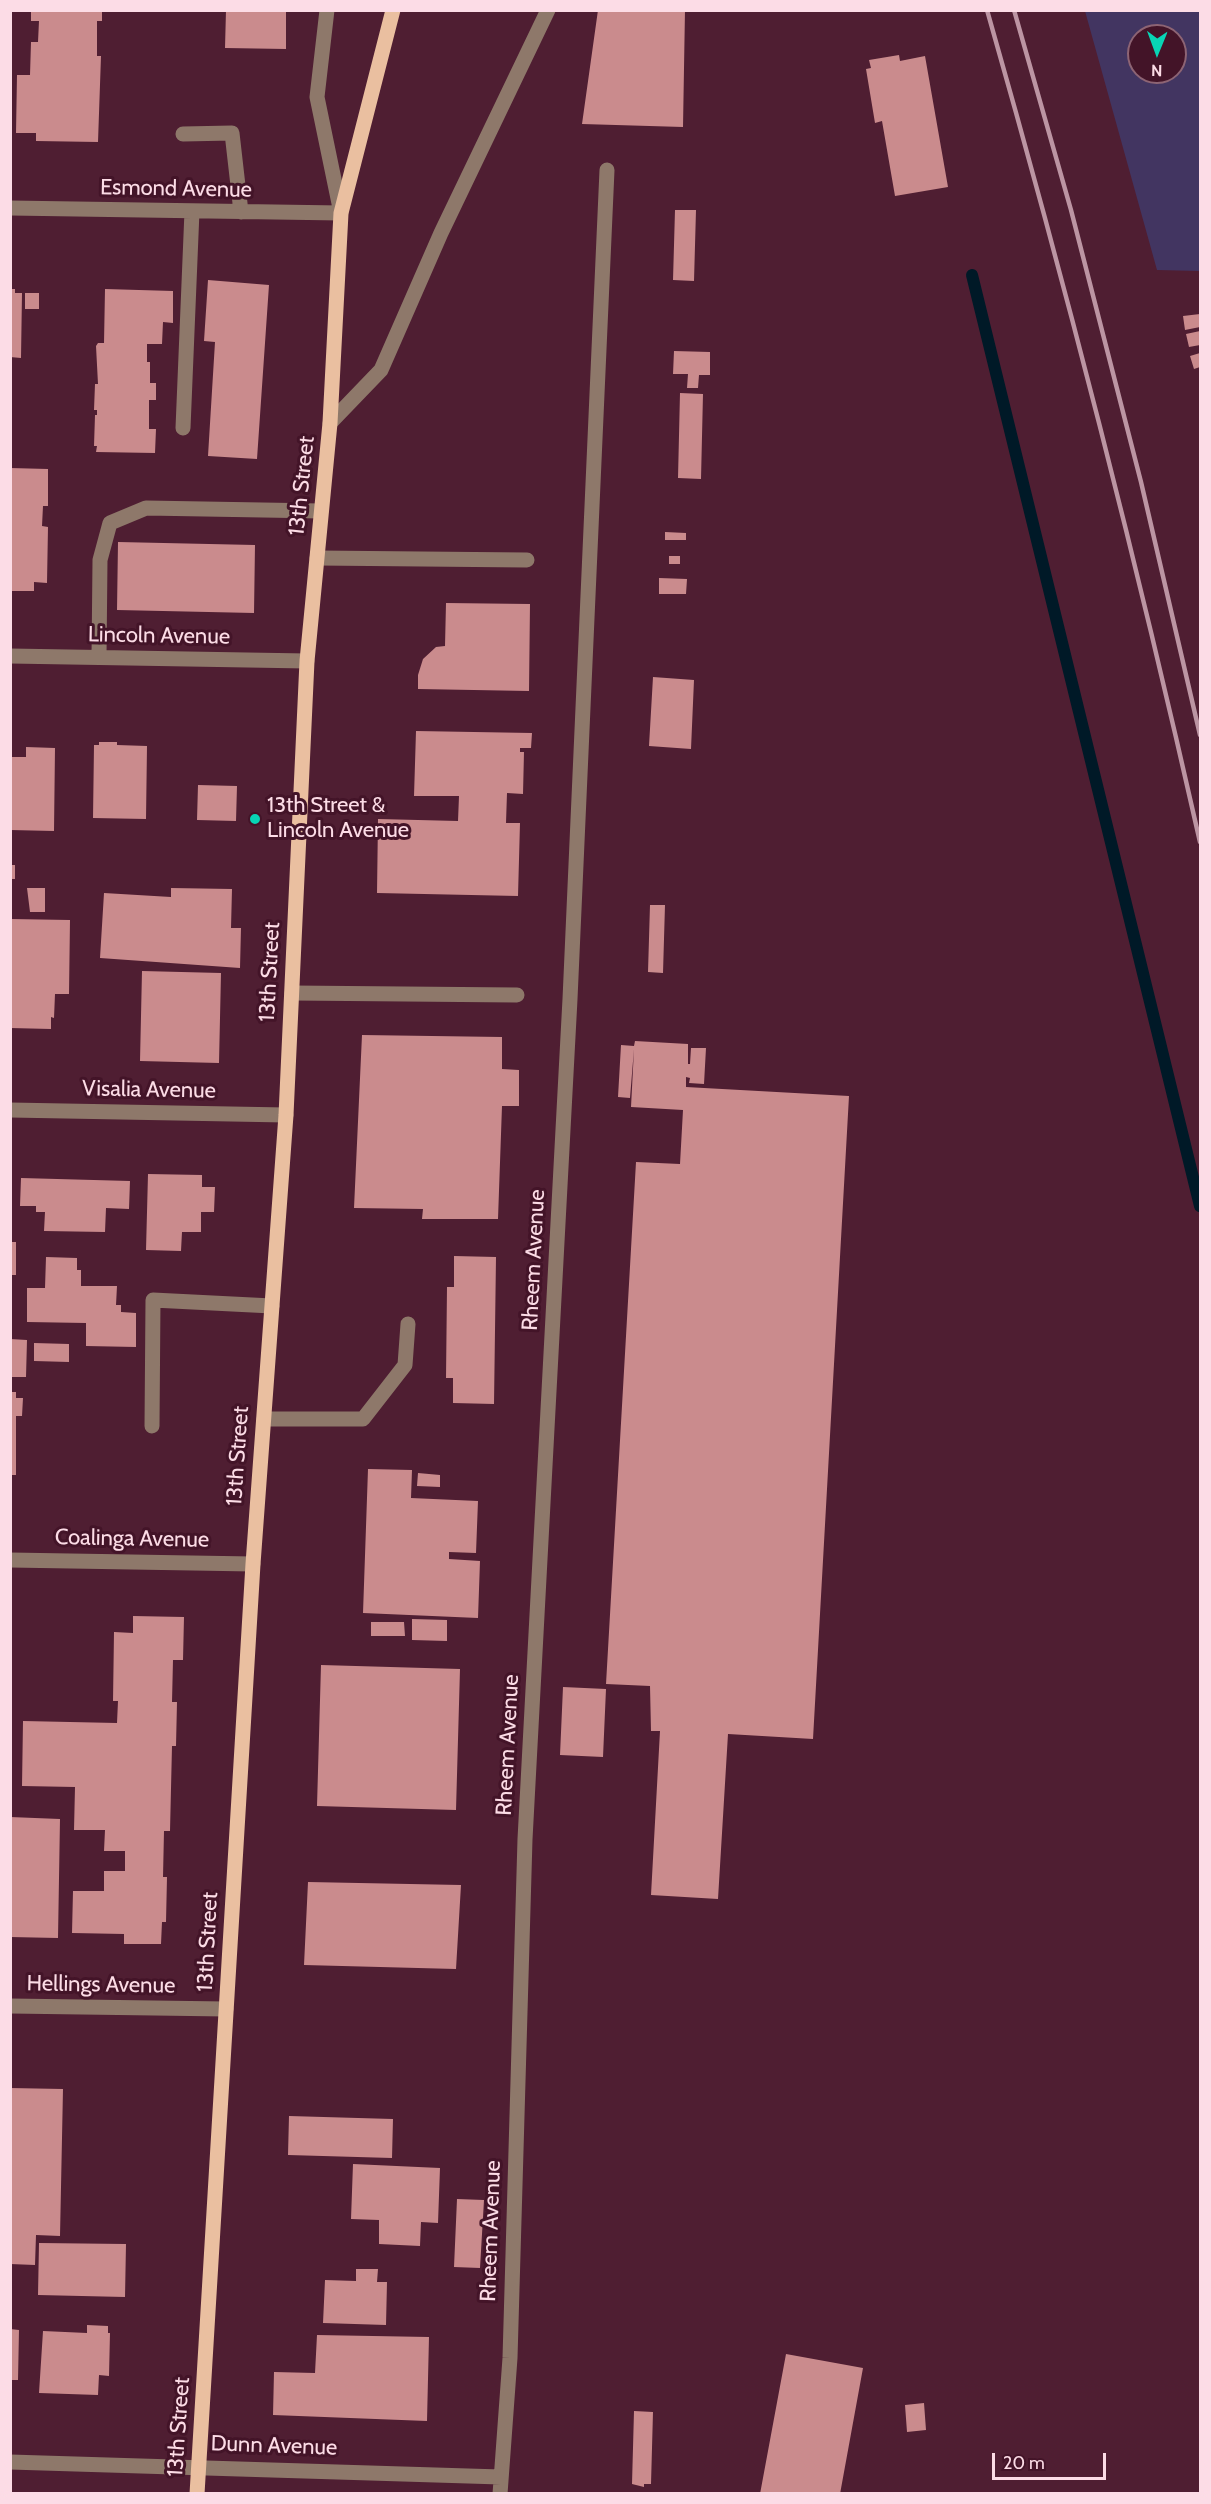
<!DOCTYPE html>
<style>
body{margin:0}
#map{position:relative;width:1211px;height:2504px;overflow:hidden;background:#4f1e32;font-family:Cabin,sans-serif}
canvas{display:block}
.frame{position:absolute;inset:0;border:12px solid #fcdce6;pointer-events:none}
.north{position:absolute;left:1127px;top:24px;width:60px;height:60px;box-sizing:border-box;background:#431428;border:2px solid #8d6474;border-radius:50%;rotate:181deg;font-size:16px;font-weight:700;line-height:24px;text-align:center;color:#fcdce6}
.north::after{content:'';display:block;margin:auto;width:21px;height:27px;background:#08d5b5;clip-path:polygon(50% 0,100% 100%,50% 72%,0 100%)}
.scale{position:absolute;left:992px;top:2453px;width:114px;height:27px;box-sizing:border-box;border:3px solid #fcdce6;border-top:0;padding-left:8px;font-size:18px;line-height:21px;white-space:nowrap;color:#fcdce6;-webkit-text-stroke:4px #431428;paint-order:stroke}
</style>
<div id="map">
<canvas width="1211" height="2504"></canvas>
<div class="frame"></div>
<div class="north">N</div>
<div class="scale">20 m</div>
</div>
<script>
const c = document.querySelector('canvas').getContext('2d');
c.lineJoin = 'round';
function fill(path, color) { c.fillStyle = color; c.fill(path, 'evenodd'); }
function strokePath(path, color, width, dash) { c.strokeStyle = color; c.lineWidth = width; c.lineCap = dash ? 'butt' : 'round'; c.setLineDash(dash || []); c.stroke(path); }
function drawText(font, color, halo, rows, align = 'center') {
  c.font = font + ' Cabin,sans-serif'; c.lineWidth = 6; c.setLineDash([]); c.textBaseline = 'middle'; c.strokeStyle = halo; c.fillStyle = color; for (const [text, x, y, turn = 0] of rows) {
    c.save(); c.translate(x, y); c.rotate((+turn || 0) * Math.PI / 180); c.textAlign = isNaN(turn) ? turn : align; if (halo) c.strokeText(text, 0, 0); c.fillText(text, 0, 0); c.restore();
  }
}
fill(new Path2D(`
 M 1085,11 L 1200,11 L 1200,271 L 1157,270 ZM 1139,36 L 1175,36 L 1175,72 L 1139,72 Z`), '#423561');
strokePath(new Path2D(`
 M 972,275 L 1200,1206`), '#001927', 12);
fill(new Path2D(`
 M 31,10 L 102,10 L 102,21 L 97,21 L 97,56 L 101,56 L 98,142 L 36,141 L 36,133 L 16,133 L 17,75 L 30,75 L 31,42 L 38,42 L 39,21 L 31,21 Z
 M 226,10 L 286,10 L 286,49 L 225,48 Z
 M 598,10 L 685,10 L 683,127 L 582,124 Z
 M 899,55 L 900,61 L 925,56 L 948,187 L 895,196 L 882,121 L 875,123 L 866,69 L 871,68 L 869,60 Z
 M 675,210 L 696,210 L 694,281 L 673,280 Z
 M 208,280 L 269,285 L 257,459 L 208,456 L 215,342 L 204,341 Z
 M 10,289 L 15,289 L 15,293 L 22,293 L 21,358 L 10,357 Z
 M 105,289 L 173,291 L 173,323 L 163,322 L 162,344 L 147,344 L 147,362 L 150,362 L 150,383 L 156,383 L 156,400 L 149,400 L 149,429 L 156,429 L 155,453 L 96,452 L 97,446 L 94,446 L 95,415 L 97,415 L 97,410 L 94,410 L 95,384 L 98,384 L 96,346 L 98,343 L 104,343 Z
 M 25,293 L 39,293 L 39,309 L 25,309 Z
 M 1200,314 L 1200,327 L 1185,330 L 1183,316 Z
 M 1200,331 L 1200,345 L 1189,347 L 1186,334 Z
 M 674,351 L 710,352 L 710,375 L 699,375 L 698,388 L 687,388 L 688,374 L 673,374 Z
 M 1200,353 L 1200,367 L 1194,369 L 1190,356 Z
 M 680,393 L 703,394 L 701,479 L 678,478 Z
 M 10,468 L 48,469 L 48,506 L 43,506 L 42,526 L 48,527 L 47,583 L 34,582 L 34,591 L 10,591 Z
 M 665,532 L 686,533 L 686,540 L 665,540 Z
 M 118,542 L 255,545 L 254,613 L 117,610 Z
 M 669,556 L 680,556 L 680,564 L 669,564 Z
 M 659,578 L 687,579 L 686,594 L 659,594 Z
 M 446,603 L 530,604 L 529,691 L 418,689 L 418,675 L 423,659 L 436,647 L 445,646 Z
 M 653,677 L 694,680 L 691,749 L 649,746 Z
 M 416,731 L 532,733 L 531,748 L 520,748 L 520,752 L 524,752 L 523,794 L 507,793 L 506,823 L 520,823 L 518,896 L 377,893 L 378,819 L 458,821 L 459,796 L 414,796 Z
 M 99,742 L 117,742 L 117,745 L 147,746 L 146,819 L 93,818 L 94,745 L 99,745 Z
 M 26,747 L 55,748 L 54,831 L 10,830 L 10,757 L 26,757 Z
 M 198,785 L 237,786 L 236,821 L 197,820 Z
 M 10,865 L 15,865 L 15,879 L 10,879 Z
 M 27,888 L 45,888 L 45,912 L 30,912 Z
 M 171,888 L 232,889 L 231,928 L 241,928 L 240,968 L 100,958 L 104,893 L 171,897 Z
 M 650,905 L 665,905 L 663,973 L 648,972 Z
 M 10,919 L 70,920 L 69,994 L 55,994 L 54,1018 L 51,1017 L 51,1029 L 10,1028 Z
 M 142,971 L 221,973 L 219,1063 L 140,1061 Z
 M 362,1035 L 502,1037 L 502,1069 L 519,1070 L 519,1106 L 502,1106 L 498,1219 L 422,1219 L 423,1209 L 354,1208 Z
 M 635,1041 L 688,1044 L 688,1064 L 690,1064 L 691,1048 L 706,1048 L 704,1084 L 689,1083 L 690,1078 L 686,1077 L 686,1087 L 849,1096 L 813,1739 L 728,1734 L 718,1899 L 651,1895 L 660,1731 L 651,1731 L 650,1686 L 606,1684 L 636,1162 L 680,1164 L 683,1110 L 631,1107 L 634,1049 L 630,1098 L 618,1097 L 621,1045 L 634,1046 Z
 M 148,1174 L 202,1175 L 202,1187 L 215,1187 L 214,1212 L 201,1212 L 201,1232 L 182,1232 L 181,1251 L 146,1250 Z
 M 21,1178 L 130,1181 L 129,1209 L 106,1208 L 105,1232 L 44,1231 L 45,1212 L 36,1212 L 36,1206 L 20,1206 Z
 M 10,1242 L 16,1242 L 16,1275 L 10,1275 Z
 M 454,1256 L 496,1257 L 494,1404 L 453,1403 L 453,1378 L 446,1378 L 447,1287 L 454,1287 Z
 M 46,1257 L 77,1258 L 77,1270 L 81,1270 L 81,1286 L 117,1286 L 116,1305 L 121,1305 L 121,1312 L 136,1313 L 136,1347 L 86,1346 L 86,1323 L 27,1322 L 27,1288 L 45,1288 Z
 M 10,1339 L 27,1340 L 26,1377 L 10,1377 Z
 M 34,1343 L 69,1344 L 69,1362 L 34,1361 Z
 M 10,1392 L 16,1392 L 16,1398 L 23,1398 L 22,1416 L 16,1416 L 16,1475 L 10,1475 Z
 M 368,1469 L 412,1470 L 411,1498 L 478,1501 L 476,1553 L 449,1552 L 449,1559 L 480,1561 L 478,1618 L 363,1613 Z
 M 418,1473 L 440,1475 L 440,1487 L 417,1486 Z
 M 133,1616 L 184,1617 L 183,1660 L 173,1660 L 172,1702 L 177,1702 L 176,1746 L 172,1746 L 170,1831 L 164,1831 L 163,1877 L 167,1877 L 166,1922 L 162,1922 L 161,1944 L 124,1944 L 124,1934 L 72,1933 L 73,1891 L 104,1891 L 104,1871 L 125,1871 L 125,1851 L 104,1851 L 105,1830 L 74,1830 L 75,1787 L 22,1786 L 23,1721 L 117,1723 L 118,1701 L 113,1701 L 114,1632 L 133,1633 Z
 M 412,1619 L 447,1620 L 447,1641 L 412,1640 Z
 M 371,1622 L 404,1622 L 405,1636 L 371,1636 Z
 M 321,1665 L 460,1669 L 456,1810 L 317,1806 Z
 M 563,1687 L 606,1689 L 603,1757 L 560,1755 Z
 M 10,1817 L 60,1819 L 58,1938 L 10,1937 Z
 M 308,1882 L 461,1885 L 456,1969 L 304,1965 Z
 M 10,2088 L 63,2089 L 60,2236 L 36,2235 L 35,2265 L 10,2264 Z
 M 289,2116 L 393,2119 L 392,2158 L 288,2155 Z
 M 353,2164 L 440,2168 L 438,2223 L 421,2222 L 420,2246 L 379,2244 L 379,2220 L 351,2219 Z
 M 457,2199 L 484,2200 L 480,2268 L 454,2267 Z
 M 39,2243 L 126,2244 L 125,2297 L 38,2295 Z
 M 356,2269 L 378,2269 L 377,2282 L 387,2282 L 386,2325 L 323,2323 L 325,2280 L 356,2281 Z
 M 87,2325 L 108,2326 L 108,2333 L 110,2333 L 109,2376 L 99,2375 L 98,2395 L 39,2393 L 43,2331 L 87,2333 Z
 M 10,2329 L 19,2330 L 18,2380 L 10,2380 Z
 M 317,2335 L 429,2337 L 427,2421 L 273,2415 L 274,2372 L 315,2373 Z
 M 786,2354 L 863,2368 L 840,2494 L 760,2494 Z
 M 924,2403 L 926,2430 L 907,2432 L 905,2405 Z
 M 634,2411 L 653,2412 L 651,2484 L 644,2484 L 644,2487 L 632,2484 Z`), '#ca8b8d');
strokePath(new Path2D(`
 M 183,134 L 232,133 L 241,212
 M 10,208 L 341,213 L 317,97 L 327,10
 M 330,423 L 381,370 L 441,233 L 548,10
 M 183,428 L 192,211
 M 317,558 L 527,560
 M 10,656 L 307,661
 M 99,657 L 100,560 L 110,523 L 146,508 L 321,511
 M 292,993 L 517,995
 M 10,1110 L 286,1115
 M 264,1419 L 363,1419 L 405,1365 L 408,1324
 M 152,1426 L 153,1300 L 272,1306
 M 10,1560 L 253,1564
 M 10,2006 L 226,2009
 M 10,2462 L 501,2477
 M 500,2494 L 510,2358 L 525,1839 L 570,999 L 607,170`), '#8e786a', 15);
strokePath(new Path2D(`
 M 197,2494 L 253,1564 L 286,1115 L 307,661 L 330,423 L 341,213 L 393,10`), '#eabfa0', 15);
strokePath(new Path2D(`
 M 987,10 C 1066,286 1137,563 1200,842
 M 1014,10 L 1071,210 L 1141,482 L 1200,735`), '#bc95a3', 4.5);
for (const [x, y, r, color] of [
 [255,819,6,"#08d5b5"]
]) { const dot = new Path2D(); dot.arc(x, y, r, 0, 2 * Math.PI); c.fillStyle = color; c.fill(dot); strokePath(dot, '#431428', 2); }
drawText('22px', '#fcdce6', '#431428', [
 ["Esmond Avenue",176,189,1],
 ["13th Street",302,486,-84],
 ["Lincoln Avenue",159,636,1],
 ["13th Street",270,972,-87],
 ["Visalia Avenue",149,1090,1],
 ["Rheem Avenue",534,1260,-87],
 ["13th Street",238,1456,-86],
 ["Coalinga Avenue",132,1539,1],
 ["Rheem Avenue",508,1745,-87],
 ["13th Street",208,1942,-87],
 ["Hellings Avenue",101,1985,1],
 ["Rheem Avenue",491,2231,-88],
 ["13th Street",179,2427,-86],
 ["Dunn Avenue",274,2446,2]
]);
drawText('22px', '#fcdce6', '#431428', [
 ["13th Street &",267,806],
 ["Lincoln Avenue",267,831]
], 'left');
</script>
